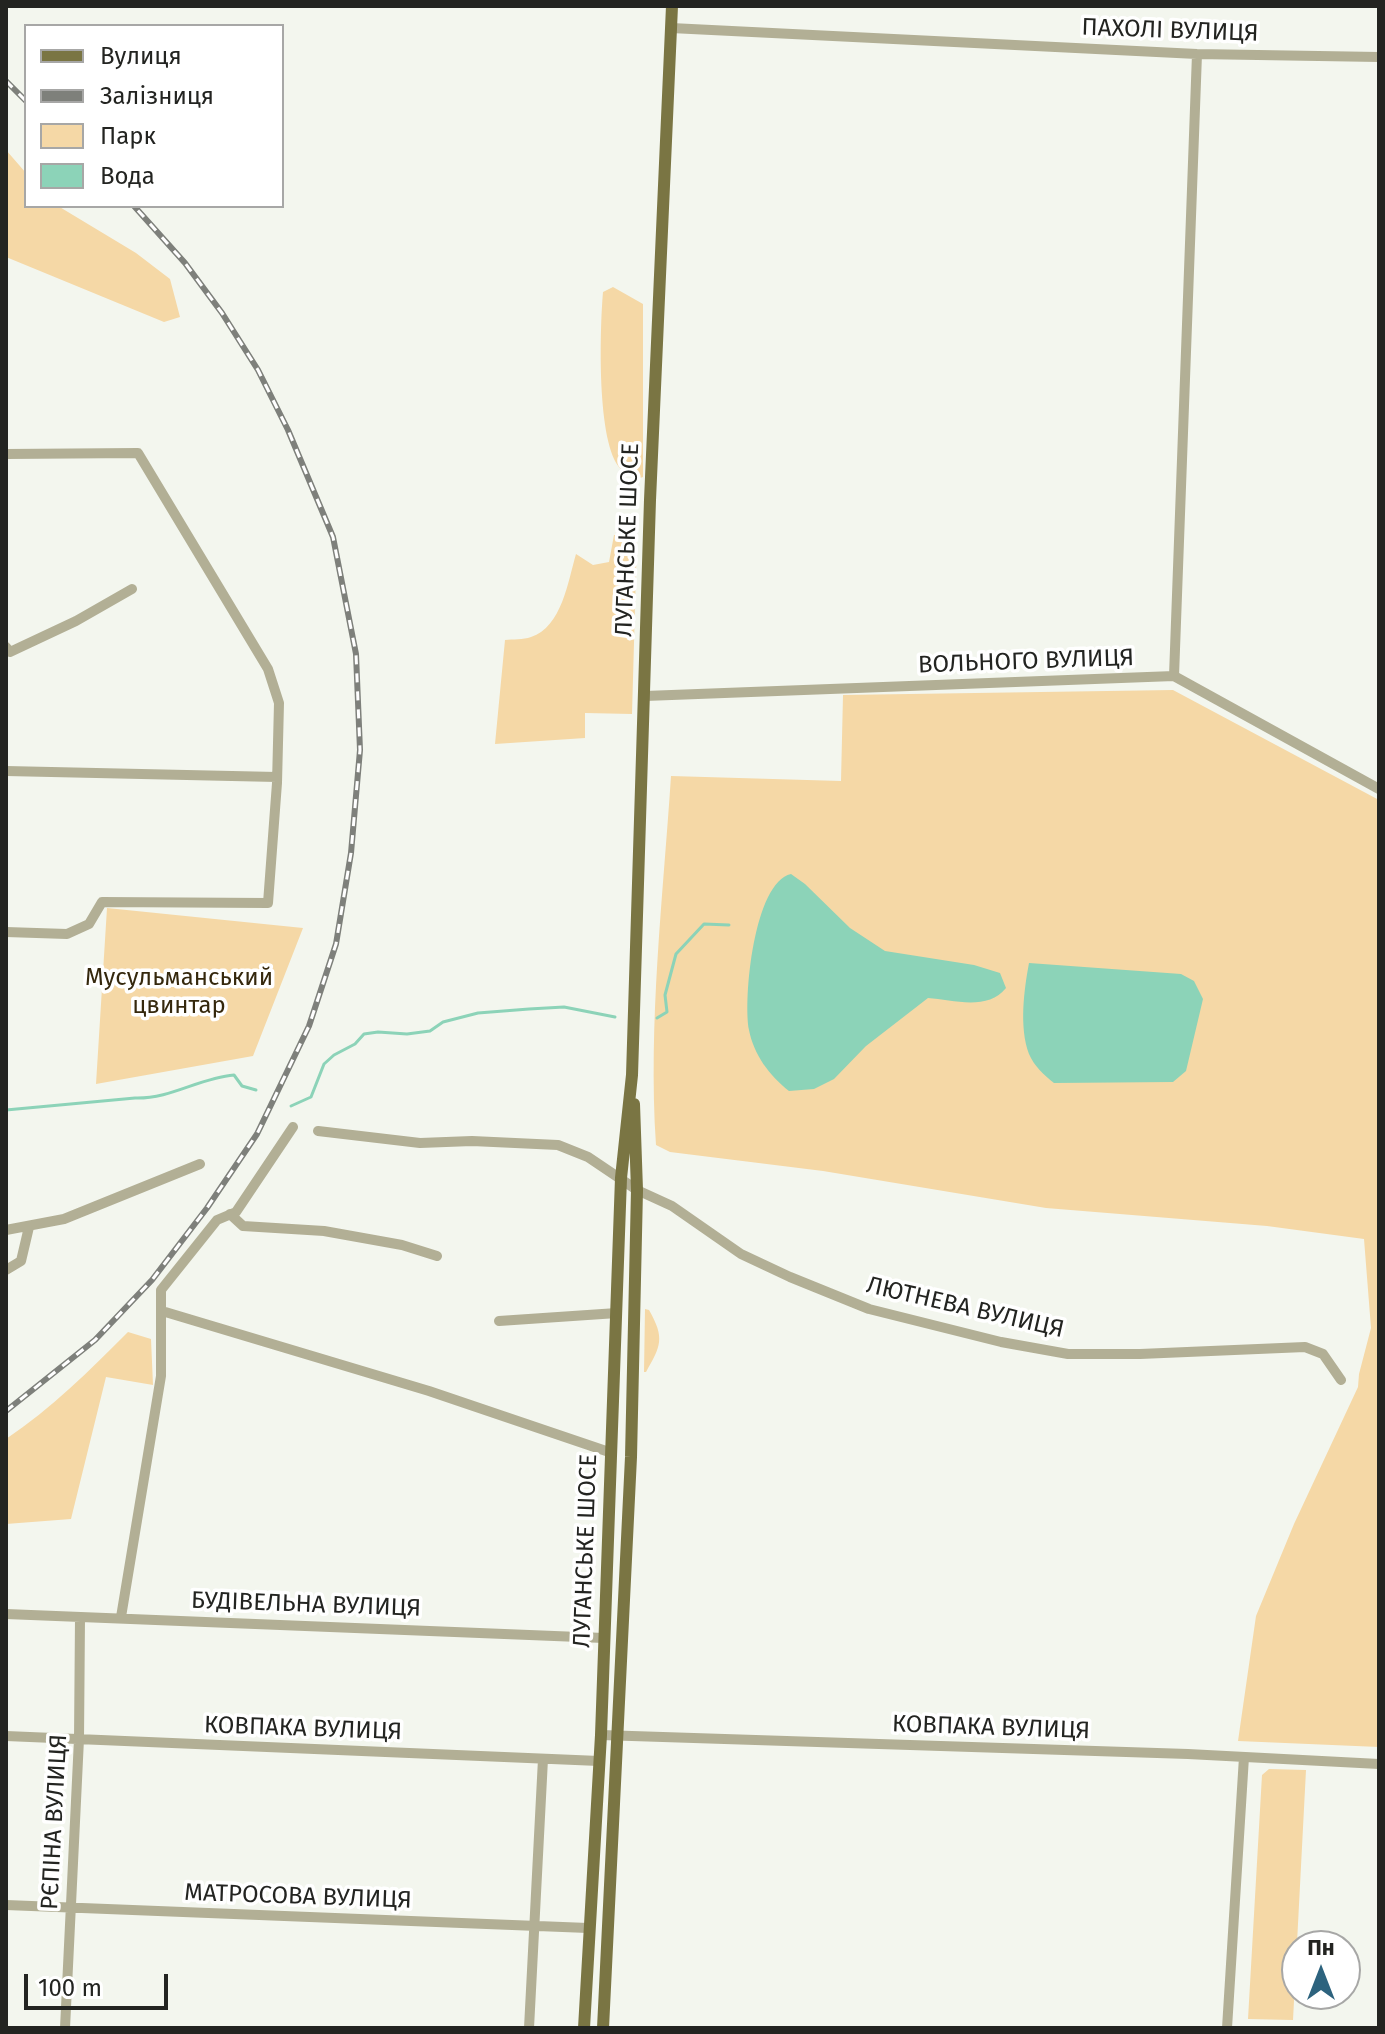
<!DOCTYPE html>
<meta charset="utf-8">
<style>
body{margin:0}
#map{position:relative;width:1385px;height:2034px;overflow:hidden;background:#f3f6ee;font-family:"Fira Sans",sans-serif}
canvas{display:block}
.frame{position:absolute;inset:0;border:8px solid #232421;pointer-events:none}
.legend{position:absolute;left:24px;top:24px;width:260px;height:184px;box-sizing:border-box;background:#fff;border:2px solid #a7a7a6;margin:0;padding:10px 14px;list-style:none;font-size:24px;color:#232421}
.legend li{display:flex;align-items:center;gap:16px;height:40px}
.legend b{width:40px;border:2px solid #a7a7a6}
.north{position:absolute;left:1281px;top:1930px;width:80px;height:80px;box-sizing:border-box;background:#fff;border:2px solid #a7a7a6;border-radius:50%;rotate:0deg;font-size:22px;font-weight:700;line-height:32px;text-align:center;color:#232421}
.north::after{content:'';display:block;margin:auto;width:28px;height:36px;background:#2d637e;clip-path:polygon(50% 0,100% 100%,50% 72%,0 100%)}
.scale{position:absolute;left:24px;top:1974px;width:144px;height:36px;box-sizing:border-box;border:4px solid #232421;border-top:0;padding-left:10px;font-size:24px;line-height:28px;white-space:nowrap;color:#232421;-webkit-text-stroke:6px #fff;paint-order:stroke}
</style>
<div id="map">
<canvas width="1385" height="2034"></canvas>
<div class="frame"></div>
<ul class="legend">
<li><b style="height:10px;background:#7a7543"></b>Вулиця</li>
<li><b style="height:10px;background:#7e807b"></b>Залізниця</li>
<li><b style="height:22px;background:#f5d8a6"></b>Парк</li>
<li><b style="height:22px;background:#8cd3b8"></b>Вода</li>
</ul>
<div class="north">Пн</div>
<div class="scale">100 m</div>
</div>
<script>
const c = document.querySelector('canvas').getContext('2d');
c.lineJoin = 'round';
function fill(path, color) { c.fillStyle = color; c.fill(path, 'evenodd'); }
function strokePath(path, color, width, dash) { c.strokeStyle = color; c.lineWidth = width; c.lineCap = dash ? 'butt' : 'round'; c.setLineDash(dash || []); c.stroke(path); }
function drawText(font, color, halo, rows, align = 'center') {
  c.font = font + ' "Fira Sans",sans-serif'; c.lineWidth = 7; c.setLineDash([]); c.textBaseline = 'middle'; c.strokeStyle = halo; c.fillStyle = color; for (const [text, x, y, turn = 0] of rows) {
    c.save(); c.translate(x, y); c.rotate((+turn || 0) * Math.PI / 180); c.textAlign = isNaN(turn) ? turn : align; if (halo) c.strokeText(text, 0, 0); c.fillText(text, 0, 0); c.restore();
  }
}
fill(new Path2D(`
 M 6,150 L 26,173 L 26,206 L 58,206 L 136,253 L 170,279 L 180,317 L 164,322 L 6,257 Z
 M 613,287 L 643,304 L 643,477 L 637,479 C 632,476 625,473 621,469 C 596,445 600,327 603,292 Z
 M 614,535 L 637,536 L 632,714 L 585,713 L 585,738 L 495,744 L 505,640 C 513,639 523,640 531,637 C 562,627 568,581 576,554 L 593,565 L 609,562 Z
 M 1173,690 L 1379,800 L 1379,1747 L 1238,1741 L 1256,1616 L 1294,1524 L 1358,1387 L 1359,1374 L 1371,1328 L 1364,1239 L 1267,1226 L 1046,1208 L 823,1171 L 670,1152 L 656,1145 C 648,1022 663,898 671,776 L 841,781 L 843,695 Z
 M 107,908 L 303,928 L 253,1056 L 96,1084 Z
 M 645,1309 L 649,1310 C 665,1338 661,1346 646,1372 L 644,1372 Z
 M 128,1332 L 151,1339 L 153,1385 L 106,1377 L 71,1519 L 6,1524 L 6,1439 C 51,1409 90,1370 128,1332 Z
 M 1269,1769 L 1306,1770 L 1293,2020 L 1248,2019 L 1262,1775 Z`), '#f5d8a6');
fill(new Path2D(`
 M 791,874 L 805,884 L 850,928 L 885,951 L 974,965 L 1000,973 L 1006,988 C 988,1011 953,1000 928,998 L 866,1046 L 834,1079 L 814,1089 L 789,1091 C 769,1075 754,1055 749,1030 C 743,998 754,882 791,874 Z
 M 1029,963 L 1181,974 L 1194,981 L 1203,999 L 1186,1071 L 1173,1082 L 1054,1083 C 1044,1075 1034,1066 1029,1054 C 1019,1027 1024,990 1029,963 Z`), '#8cd3b8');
strokePath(new Path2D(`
 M 657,1018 L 667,1012 L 665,995 L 676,954 L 704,924 L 729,925
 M 291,1106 L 311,1097 L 324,1064 L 334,1055 L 355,1044 L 364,1034 L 378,1032 L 407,1034 L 430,1031 L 443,1022 L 478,1013 L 529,1009 L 564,1007 L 615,1017
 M 6,1110 L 135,1098 C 171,1099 199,1078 234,1075 L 242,1086 L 256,1090`), '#8cd3b8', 3);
strokePath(new Path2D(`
 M 671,28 L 1197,54 L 1379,57
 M 6,454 L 138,453 L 268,669 L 279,703 L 277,783 L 268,903 L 102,902 L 89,924 L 67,934 L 6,932
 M 6,647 L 10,652 L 76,621 L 132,589
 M 1174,676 L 1197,54
 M 645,696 L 1174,676 L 1379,789
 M 6,771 L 277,777
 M 318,1131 L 420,1143 L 472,1141 L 558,1145 L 588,1157 L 637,1190 L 672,1206 L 741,1254 L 790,1277 L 869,1309 L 1001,1342 L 1068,1354 L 1140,1354 L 1305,1347 L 1323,1354 L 1341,1380
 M 230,1214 L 243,1226 L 324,1231 L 402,1245 L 437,1256
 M 6,1230 L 64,1219 L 200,1164
 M 6,1270 L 21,1261 L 29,1227
 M 162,1311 L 429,1391 L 612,1453
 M 499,1321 L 617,1313
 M 6,1614 L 604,1638
 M 121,1617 L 161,1376 L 161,1290 L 217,1220 L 236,1212 L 293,1127
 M 601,1735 L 1188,1754 L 1379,1764
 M 6,1736 L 599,1761
 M 6,1905 L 588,1928
 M 65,2028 L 79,1739 L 80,1618
 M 529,2028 L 543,1759
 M 1227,2028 L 1244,1757`), '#b2af95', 10);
strokePath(new Path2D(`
 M 584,2028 L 601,1735 L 621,1178 L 632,1075 L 650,500 L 672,6
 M 603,2028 L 631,1457 L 637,1190 L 634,1104`), '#7a7543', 12);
const rail = new Path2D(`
 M 6,81 L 26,101
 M 6,1411 L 95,1340 L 152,1280 L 207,1208 L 257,1134 L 309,1026 L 336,944 L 351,853 L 360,750 L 356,654 L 333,537 L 288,430 L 258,370 L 222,313 L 185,263 L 134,206`);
strokePath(rail, '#7e807b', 6);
strokePath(rail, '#fff', 3, [9]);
drawText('24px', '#232421', '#fff', [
 ["ПАХОЛІ ВУЛИЦЯ",1170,31,2],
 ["ЛУГАНСЬКЕ ШОСЕ",628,540,-88],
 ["ВОЛЬНОГО ВУЛИЦЯ",1026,662,-2],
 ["ЛЮТНЕВА ВУЛИЦЯ",965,1308,13],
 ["ЛУГАНСЬКЕ ШОСЕ",586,1551,-88],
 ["БУДІВЕЛЬНА ВУЛИЦЯ",306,1605,2],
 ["КОВПАКА ВУЛИЦЯ",991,1728,2],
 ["КОВПАКА ВУЛИЦЯ",303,1729,2],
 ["РЄПІНА ВУЛИЦЯ",55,1822,-87],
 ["МАТРОСОВА ВУЛИЦЯ",298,1897,2]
]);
drawText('24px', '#35280d', '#fff', [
 ["Мусульманський",179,978],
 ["цвинтар",179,1006]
]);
</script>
